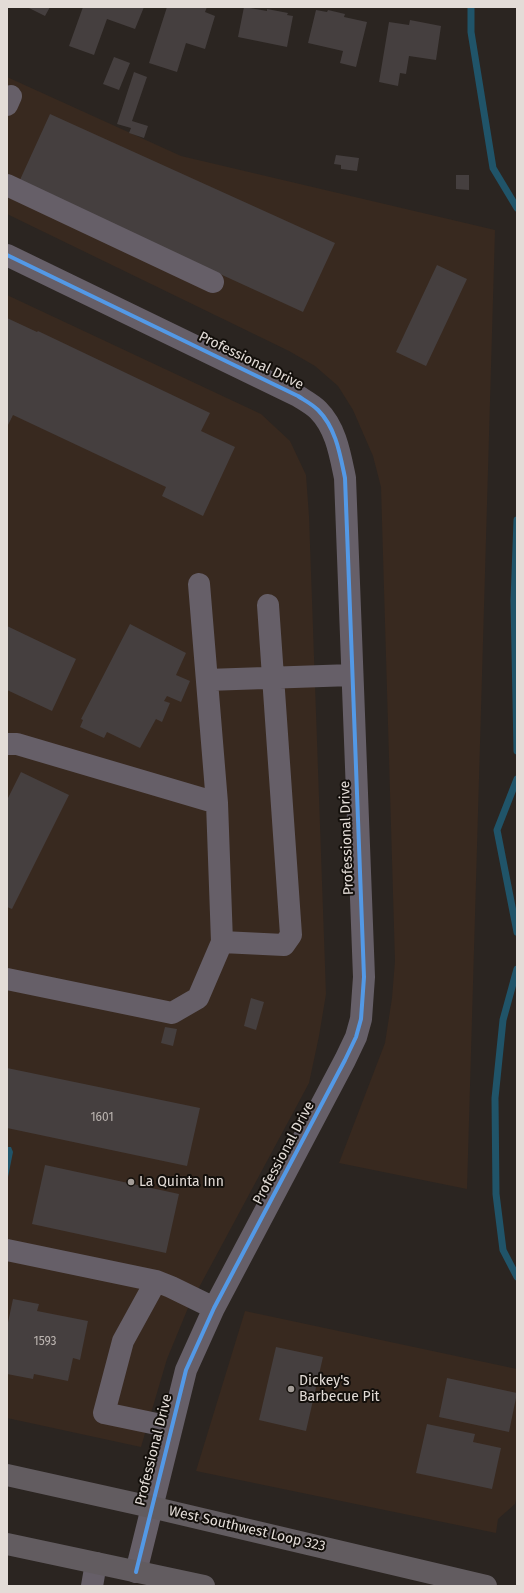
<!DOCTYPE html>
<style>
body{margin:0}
#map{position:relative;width:524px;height:1593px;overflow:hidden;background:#2b2521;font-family:"Fira Sans",sans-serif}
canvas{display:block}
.frame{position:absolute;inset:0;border:8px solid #e3dcd7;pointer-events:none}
</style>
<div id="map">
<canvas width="524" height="1593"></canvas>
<div class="frame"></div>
</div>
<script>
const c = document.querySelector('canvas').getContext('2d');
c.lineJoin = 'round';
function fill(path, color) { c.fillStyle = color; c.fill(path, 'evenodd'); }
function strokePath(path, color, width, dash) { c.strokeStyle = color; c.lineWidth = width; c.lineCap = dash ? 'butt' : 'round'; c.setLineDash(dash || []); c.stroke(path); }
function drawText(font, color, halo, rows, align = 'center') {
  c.font = font + ' "Fira Sans",sans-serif'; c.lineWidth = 4; c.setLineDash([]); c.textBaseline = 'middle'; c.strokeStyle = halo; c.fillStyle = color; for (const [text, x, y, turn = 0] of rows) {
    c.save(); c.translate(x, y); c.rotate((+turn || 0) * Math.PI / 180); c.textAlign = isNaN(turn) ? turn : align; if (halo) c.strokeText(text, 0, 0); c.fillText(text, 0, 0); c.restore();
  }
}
fill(new Path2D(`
 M 7,77 L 181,156 L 495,230 L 467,1189 L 339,1163 L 385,1043 L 392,998 L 395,961 L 381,487 L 373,456 L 353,410 L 338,386 L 315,366 L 289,351 L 7,214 Z
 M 7,295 L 261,414 L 290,441 L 306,475 L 309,516 L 326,994 L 319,1036 L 309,1083 L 188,1308 L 167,1359 L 141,1447 L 7,1418 Z
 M 245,1311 L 517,1369 L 517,1495 L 515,1504 L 498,1519 L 496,1533 L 196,1471 Z`), '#38291f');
fill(new Path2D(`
 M 7,1147 L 11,1147 L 13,1152 L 7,1182 Z`), '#205469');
strokePath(new Path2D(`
 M 471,7 L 471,32 L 493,168 L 517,208
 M 517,520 L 514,601 L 517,751
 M 517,779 L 497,830 L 517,932
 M 517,969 L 503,1020 L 495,1098 L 496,1194 L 503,1250 L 517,1277`), '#205469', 7);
fill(new Path2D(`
 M 27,7 L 50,7 L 45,16 Z
 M 83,7 L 144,7 L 135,29 L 107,19 L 94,55 L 69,46 Z
 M 167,7 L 207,7 L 205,12 L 215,16 L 205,49 L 186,43 L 177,72 L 149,63 Z
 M 244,7 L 267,11 L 267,9 L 288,13 L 287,15 L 293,16 L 287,47 L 238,37 Z
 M 316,10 L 327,12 L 328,10 L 345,14 L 344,17 L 367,22 L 356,67 L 340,63 L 343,51 L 308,43 Z
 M 410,20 L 441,26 L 436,60 L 409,56 L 406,74 L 400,73 L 398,86 L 379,82 L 389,22 L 409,25 Z
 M 114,57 L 130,63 L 119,90 L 103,84 Z
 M 134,72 L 147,77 L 132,121 L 148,126 L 144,138 L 129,133 L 131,128 L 117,124 Z
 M 50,114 L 335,243 L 303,312 L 19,182 Z
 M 336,155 L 359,158 L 357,171 L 341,169 L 341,165 L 334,164 Z
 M 456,175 L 469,175 L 469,190 L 456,189 Z
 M 437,265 L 467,279 L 426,366 L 396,352 Z
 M 7,318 L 37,332 L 38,331 L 210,413 L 201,431 L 235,447 L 203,516 L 162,496 L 166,487 L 13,415 L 7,427 Z
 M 130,624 L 186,653 L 176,675 L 190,681 L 181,702 L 167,696 L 164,701 L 170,703 L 162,722 L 156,719 L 140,748 L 107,732 L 104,738 L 80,727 L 83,720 L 81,719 Z
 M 7,626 L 76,659 L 52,711 L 7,690 Z
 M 21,772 L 69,795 L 12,909 L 7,907 L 7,800 Z
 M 251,998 L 264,1002 L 256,1030 L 244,1026 Z
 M 165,1027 L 177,1029 L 173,1046 L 161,1043 Z
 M 7,1068 L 200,1108 L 187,1166 L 7,1128 Z
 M 45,1165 L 179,1194 L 166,1253 L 32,1224 Z
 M 13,1299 L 39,1304 L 37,1311 L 88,1321 L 80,1360 L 73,1358 L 68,1381 L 34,1374 L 33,1379 L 7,1374 L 7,1327 Z
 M 276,1347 L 323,1357 L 306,1431 L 259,1420 Z
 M 447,1378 L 517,1393 L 509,1432 L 439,1417 Z
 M 427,1424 L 475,1434 L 473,1442 L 501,1448 L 492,1489 L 416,1473 Z`), '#453f3f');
strokePath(new Path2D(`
 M 7,105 L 11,96
 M 7,185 L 213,282
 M 7,255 L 298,396 C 304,400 312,404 318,410 C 336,428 340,454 345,478 L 364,977 L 361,1019 L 356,1037 L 345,1060 L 214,1308 L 186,1370 L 136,1572
 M 207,680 L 352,675
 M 7,744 L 17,744 L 217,803 L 199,584
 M 217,803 L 222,942 L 284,945 L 291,935 L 268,605
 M 7,979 L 172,1013 L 198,998 L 222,942
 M 7,1250 L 156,1281 L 171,1287 L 214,1308
 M 156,1281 L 123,1341 L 104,1413 L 171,1427
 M 92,1586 L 96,1563`), '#665f68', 22);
strokePath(new Path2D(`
 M 7,1475 L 151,1507 L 486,1586
 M 7,1544 L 204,1586`), '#625c60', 22);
strokePath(new Path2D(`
 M 7,255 L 298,396 C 304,400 312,404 318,410 C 336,428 340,454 345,478 L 364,977 L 361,1019 L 356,1037 L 345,1060 L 214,1308 L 186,1370 L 136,1572`), '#5399e6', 4);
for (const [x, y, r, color] of [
 [131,1182,4,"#a39c97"],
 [291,1389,4,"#a39c97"]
]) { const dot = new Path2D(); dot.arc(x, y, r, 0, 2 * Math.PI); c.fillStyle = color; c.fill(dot); strokePath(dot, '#130f0b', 1.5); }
drawText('12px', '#bcb5b1', null, [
 ["1601",102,1118],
 ["1593",45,1342]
]);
drawText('14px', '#e3dcd7', '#130f0b', [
 ["Professional Drive",251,361,26],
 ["Professional Drive",347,838,-92],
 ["Professional Drive",284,1153,-62],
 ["Professional Drive",154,1450,-76],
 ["West Southwest Loop 323",247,1529,13]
]);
drawText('14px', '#e3dcd7', '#130f0b', [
 ["La Quinta Inn",139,1182],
 ["Dickey's",299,1381],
 ["Barbecue Pit",299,1397]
], 'left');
</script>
